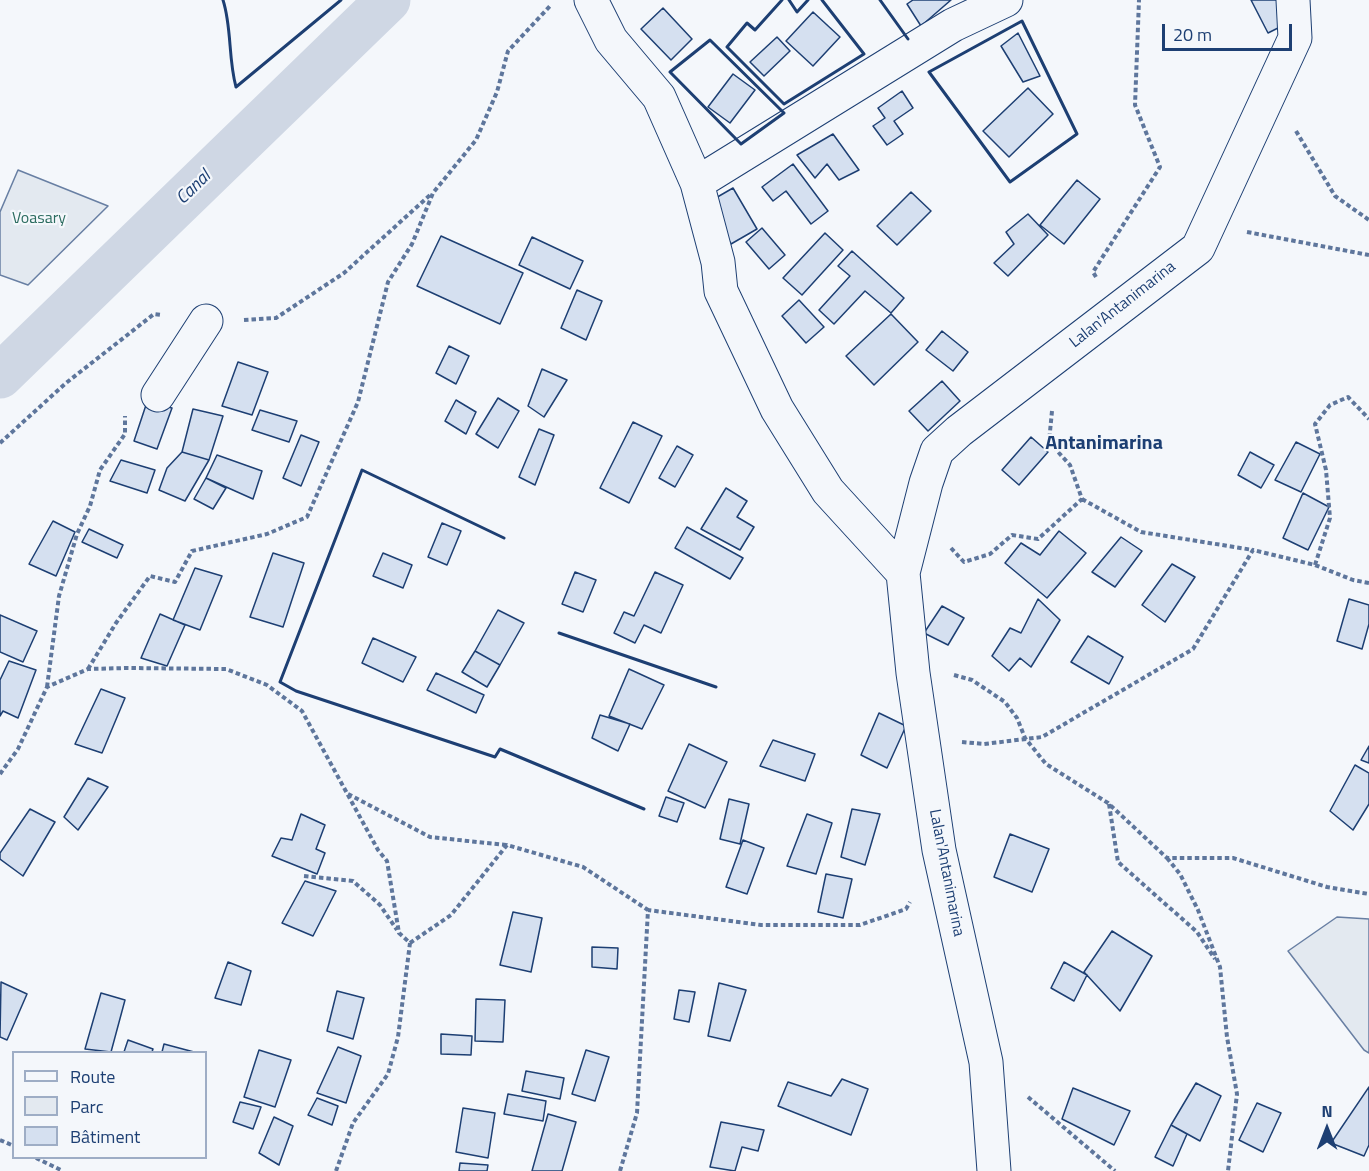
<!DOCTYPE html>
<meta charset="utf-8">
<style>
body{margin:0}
#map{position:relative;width:1369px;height:1171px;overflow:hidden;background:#f4f7fb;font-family:"Titillium Web",sans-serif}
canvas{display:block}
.legend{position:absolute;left:12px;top:1051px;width:195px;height:108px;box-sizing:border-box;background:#f4f7fb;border:2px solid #9eadc5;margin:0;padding:8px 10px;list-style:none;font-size:18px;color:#1d3f73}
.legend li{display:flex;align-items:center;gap:12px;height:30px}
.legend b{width:30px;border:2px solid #9eadc5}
.north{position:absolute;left:1297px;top:1099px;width:60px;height:60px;-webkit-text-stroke:4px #f4f7fb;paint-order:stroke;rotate:0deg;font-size:16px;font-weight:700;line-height:24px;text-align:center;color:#1d3f73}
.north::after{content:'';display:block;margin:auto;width:21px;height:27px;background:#1d3f73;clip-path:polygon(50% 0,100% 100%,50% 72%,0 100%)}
.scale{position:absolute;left:1162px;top:24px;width:130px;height:27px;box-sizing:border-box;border:3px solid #1d3f73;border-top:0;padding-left:8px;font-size:18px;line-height:21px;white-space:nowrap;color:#1d3f73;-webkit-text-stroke:4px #f4f7fb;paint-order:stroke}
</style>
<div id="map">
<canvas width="1369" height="1171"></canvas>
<ul class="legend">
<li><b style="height:8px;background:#f4f7fb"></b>Route</li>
<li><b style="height:16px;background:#e3e9f0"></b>Parc</li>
<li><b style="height:16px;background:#d5e0f0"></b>Bâtiment</li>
</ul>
<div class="north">N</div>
<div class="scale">20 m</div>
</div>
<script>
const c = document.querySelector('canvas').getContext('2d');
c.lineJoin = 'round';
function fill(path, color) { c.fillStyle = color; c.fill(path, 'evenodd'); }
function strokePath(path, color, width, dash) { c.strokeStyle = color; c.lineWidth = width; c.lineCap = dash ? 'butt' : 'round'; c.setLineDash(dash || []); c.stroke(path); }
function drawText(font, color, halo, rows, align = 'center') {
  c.font = font + ' "Titillium Web",sans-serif'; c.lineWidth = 4.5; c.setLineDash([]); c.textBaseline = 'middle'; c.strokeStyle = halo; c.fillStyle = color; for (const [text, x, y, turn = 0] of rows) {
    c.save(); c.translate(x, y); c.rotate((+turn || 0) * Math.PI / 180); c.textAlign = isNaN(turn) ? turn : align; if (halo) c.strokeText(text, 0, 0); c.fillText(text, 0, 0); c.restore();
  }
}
const green = new Path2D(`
 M 18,170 L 108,206 L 28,285 L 0,275 L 0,212 Z
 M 1337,917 L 1369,919 L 1369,1053 L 1364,1050 L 1288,951 Z`);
fill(green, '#e3e9f0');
strokePath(green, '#687fa3', 1.5);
strokePath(new Path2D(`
 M 0,376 L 388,0`), '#cfd7e4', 45);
const building = new Path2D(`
 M 913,0 L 951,0 L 921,26 L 907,4 Z
 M 1251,0 L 1277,0 L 1288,23 L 1268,33 Z
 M 663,8 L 692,39 L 671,60 L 641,29 Z
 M 813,12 L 840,37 L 813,66 L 786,41 Z
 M 1018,33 L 1040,76 L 1023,82 L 1001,46 Z
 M 777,37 L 790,51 L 764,76 L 750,62 Z
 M 733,74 L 755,90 L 730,123 L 708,107 Z
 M 1028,88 L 1053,114 L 1009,157 L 983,131 Z
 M 902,91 L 913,108 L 894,121 L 903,134 L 887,145 L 873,126 L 885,118 L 878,108 Z
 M 833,134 L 859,170 L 839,180 L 827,164 L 815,178 L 797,155 Z
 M 793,164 L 828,211 L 811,224 L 786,191 L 773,201 L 762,187 Z
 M 1077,180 L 1100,199 L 1064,244 L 1040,225 Z
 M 733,188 L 757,229 L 731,244 L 707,203 Z
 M 911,192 L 931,211 L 897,245 L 877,226 Z
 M 1028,214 L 1048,235 L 1008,276 L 994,263 L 1014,244 L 1006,232 Z
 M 762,228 L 785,255 L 769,269 L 746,242 Z
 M 825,233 L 843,250 L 802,295 L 783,278 Z
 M 441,236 L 523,273 L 500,324 L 417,286 Z
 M 532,237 L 583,261 L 570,289 L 519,265 Z
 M 852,251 L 904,298 L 891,313 L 865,291 L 834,324 L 819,310 L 850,276 L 838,266 Z
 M 577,290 L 602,301 L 586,340 L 561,328 Z
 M 799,300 L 824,327 L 806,343 L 782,316 Z
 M 891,314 L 918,342 L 874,385 L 846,356 Z
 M 942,331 L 968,352 L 953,371 L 926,350 Z
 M 449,346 L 469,356 L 456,384 L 436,373 Z
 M 238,362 L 268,372 L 252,415 L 222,406 Z
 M 542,369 L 567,380 L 544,417 L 528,406 Z
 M 942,381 L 960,401 L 928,431 L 909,411 Z
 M 498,398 L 519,411 L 498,448 L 476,434 Z
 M 456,400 L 476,412 L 466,434 L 445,421 Z
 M 147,402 L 172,408 L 157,449 L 134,441 Z
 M 193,409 L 223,416 L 209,460 L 182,452 Z
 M 260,410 L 297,421 L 289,442 L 252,430 Z
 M 633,422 L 662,436 L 629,503 L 600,488 Z
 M 539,429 L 554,435 L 535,485 L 519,477 Z
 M 301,435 L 319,442 L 301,486 L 283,478 Z
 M 1031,437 L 1048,452 L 1019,485 L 1002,470 Z
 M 1296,442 L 1320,454 L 1301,492 L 1275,480 Z
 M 677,446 L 693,455 L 675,487 L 659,478 Z
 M 182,452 L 209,460 L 185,501 L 159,490 L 167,468 Z
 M 1250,452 L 1274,465 L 1261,488 L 1238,475 Z
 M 217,455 L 262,471 L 253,499 L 206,478 Z
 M 121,460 L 155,470 L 147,493 L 110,481 Z
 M 206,478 L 226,488 L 213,509 L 194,499 Z
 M 726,488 L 747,501 L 737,517 L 754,527 L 740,550 L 701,529 Z
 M 1303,493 L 1329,507 L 1308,550 L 1283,538 Z
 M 53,521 L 75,532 L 56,576 L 29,564 Z
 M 442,523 L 461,531 L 447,565 L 428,557 Z
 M 687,527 L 743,558 L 730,579 L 675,548 Z
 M 89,529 L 123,545 L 117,558 L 82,542 Z
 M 1059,531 L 1086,553 L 1047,598 L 1005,563 L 1021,543 L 1040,555 Z
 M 1121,537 L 1142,551 L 1115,587 L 1092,572 Z
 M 273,553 L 304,563 L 283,627 L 250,617 Z
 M 383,553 L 412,565 L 403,588 L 373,576 Z
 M 1172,564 L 1195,577 L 1165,622 L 1142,605 Z
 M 195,568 L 222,576 L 200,630 L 173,620 Z
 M 575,572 L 596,580 L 583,612 L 562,604 Z
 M 655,572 L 683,585 L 661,633 L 644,625 L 635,643 L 614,633 L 624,612 L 634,616 Z
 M 1038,599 L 1060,620 L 1031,667 L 1020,658 L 1009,671 L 992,656 L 1010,628 L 1021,633 Z
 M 1349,599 L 1369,605 L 1369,624 L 1362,649 L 1337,641 Z
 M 942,606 L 964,618 L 948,645 L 924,633 Z
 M 498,610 L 524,623 L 500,665 L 475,651 Z
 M 160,614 L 185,625 L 167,666 L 141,658 Z
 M 0,615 L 37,631 L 23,662 L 0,652 Z
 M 1088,636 L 1123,657 L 1109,684 L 1071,662 Z
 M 373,638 L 416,657 L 403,682 L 362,663 Z
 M 475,651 L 500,665 L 487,687 L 462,672 Z
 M 9,661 L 36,670 L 18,718 L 3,711 L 0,716 L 0,680 Z
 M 629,669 L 664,685 L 642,729 L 609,716 Z
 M 436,673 L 484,695 L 476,713 L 427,690 Z
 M 101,689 L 125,698 L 102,753 L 75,744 Z
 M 879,713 L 906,726 L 887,768 L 861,755 Z
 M 600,715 L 630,724 L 618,751 L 592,738 Z
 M 773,740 L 815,754 L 805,781 L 760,766 Z
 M 689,744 L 727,762 L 705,808 L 668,791 Z
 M 1369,746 L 1369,763 L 1361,760 Z
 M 1355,765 L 1369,773 L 1369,804 L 1353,830 L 1330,811 Z
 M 88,778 L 108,787 L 78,830 L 64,817 Z
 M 666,797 L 684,803 L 677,822 L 659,816 Z
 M 729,799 L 749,804 L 740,844 L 720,839 Z
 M 30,809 L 55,822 L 23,876 L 0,859 L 0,853 Z
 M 852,809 L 880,814 L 865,865 L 841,857 Z
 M 301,814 L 325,825 L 316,849 L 325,853 L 317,874 L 272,856 L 281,838 L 292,840 Z
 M 807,814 L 832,823 L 816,874 L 787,866 Z
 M 1010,834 L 1049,849 L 1032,892 L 994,877 Z
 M 743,840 L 764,848 L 747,894 L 726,887 Z
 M 826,874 L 852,879 L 843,918 L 818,912 Z
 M 305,881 L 336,891 L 313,936 L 282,923 Z
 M 513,912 L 542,918 L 531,972 L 500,965 Z
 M 1112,931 L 1152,956 L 1120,1011 L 1084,972 Z
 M 592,947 L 618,948 L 617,969 L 592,967 Z
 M 228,962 L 251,971 L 241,1005 L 215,998 Z
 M 1064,962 L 1087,975 L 1074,1001 L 1051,988 Z
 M 1,982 L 27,994 L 7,1040 L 0,1037 Z
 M 719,983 L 746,990 L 730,1041 L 708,1036 Z
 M 679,990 L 695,992 L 689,1022 L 674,1019 Z
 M 337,991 L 364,998 L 353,1039 L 327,1031 Z
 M 101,993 L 125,1000 L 111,1052 L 85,1049 Z
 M 476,999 L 505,1000 L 503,1042 L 475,1041 Z
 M 441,1034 L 472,1036 L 471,1055 L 441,1054 Z
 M 128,1040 L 153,1049 L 152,1052 L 124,1052 Z
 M 164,1044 L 194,1052 L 162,1052 Z
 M 338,1047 L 361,1056 L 346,1103 L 317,1093 Z
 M 259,1050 L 291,1060 L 275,1107 L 244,1097 Z
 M 586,1050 L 609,1057 L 595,1101 L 572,1094 Z
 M 526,1071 L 564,1078 L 560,1099 L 522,1091 Z
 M 842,1079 L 868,1089 L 851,1135 L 778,1106 L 788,1082 L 831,1096 Z
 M 1196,1083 L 1221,1096 L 1200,1141 L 1171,1125 Z
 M 1369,1087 L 1369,1145 L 1364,1156 L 1331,1143 Z
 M 1073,1088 L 1130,1111 L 1114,1145 L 1062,1119 Z
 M 508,1094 L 546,1101 L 543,1121 L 504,1114 Z
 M 317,1098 L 338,1106 L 332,1125 L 308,1115 Z
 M 240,1102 L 261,1107 L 253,1129 L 233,1122 Z
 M 1257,1103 L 1281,1113 L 1263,1152 L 1239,1140 Z
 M 463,1108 L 495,1113 L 488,1158 L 456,1152 Z
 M 548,1114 L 576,1122 L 562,1171 L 532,1171 Z
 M 274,1117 L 293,1126 L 279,1165 L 259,1153 Z
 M 721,1122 L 764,1130 L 758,1151 L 742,1147 L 735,1171 L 710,1167 Z
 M 1171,1125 L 1187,1134 L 1173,1166 L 1155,1157 Z
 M 460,1163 L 488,1165 L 487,1171 L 459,1171 Z`);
fill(building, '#d5e0f0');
strokePath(building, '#1d3f73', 1.5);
const minor = new Path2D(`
 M 591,0 L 611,40 L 659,97 L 697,183 L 718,262 L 721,291 L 777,409 L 828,491 L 903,573
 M 697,183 L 953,25 L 1006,0
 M 158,395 L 206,321
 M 994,1171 L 986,1062 L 939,850 L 913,673 L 903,573 L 926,483 L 937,451 L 959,431 L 1198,248 L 1295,38 L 1293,0`);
strokePath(minor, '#1d3f73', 35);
strokePath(new Path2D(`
 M 1296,131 L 1335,196 L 1369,220
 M 1247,232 L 1369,255
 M 1096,277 L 1093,272 L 1160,167 L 1135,105 L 1139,0
 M 244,320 L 276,318 L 344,273 L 430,195
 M 0,443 L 66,383 L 154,314 L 162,315
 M 1082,499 L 1141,532 L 1253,550
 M 951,548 L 964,562 L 990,554 L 1012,535 L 1038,539 L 1082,499 L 1070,465 L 1049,442 L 1052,411
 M 1315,565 L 1330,518 L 1326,470 L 1315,424 L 1330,405 L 1348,397 L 1369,419
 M 88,669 L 116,623 L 150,576 L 175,582 L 192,551 L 267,534 L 307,517 L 358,402 L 388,282 L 412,244 L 433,193 L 476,140 L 497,92 L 508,51 L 551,5
 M 954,675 L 972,680 L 1005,702 L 1017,718 L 1025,738 L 1046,764 L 1108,803 L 1167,858 L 1233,858 L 1327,887 L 1369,894
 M 47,687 L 59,596 L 77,534 L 90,506 L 100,470 L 125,434 L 125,416
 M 962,742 L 984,744 L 1042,737 L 1193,649 L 1253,550 L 1315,565 L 1353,580 L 1369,583
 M 0,774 L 18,749 L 47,687 L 88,669 L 128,668 L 226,669 L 267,685 L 302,711 L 378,850 L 387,861 L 399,933 L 410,943 L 398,1037 L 388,1074 L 353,1123 L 336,1171
 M 348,794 L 430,837 L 506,845
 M 1109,804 L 1118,862 L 1197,932 L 1215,959
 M 1167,858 L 1180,874 L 1198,910 L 1220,967 L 1227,1037 L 1237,1094 L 1228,1171
 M 304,876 L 353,881 L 380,905 L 397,930
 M 410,943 L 451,915 L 507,845 L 583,867 L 648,910
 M 1028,1097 L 1115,1171
 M 0,1140 L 14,1146
 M 36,1158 L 63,1171
 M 620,1171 L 637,1113 L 648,910 L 761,925 L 860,925 L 906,909 L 910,902`), '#5e769c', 4, [4.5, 3]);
strokePath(minor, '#f4f7fb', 33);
strokePath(new Path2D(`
 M 223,0 C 232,28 228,58 236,87 L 341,0
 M 782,0 L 755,30 L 747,23 L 727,47 L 784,104 L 864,54 L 822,0
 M 789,0 L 797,12 L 808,0
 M 880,0 L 908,39
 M 1022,21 L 1077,134 L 1010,182 L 929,72 Z
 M 710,40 L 784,113 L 741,144 L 670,72 Z
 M 504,538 L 362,470 L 280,682 L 296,691 L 495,757 L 500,749 L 644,809
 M 559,633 L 716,687`), '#1d3f73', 3);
drawText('16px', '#2c6c60', '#f4f7fb', [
 ["Voasary",39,219]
]);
drawText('16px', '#1d3f73', '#f4f7fb', [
 ["Lalan'Antanimarina",1123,305,-38],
 ["Lalan'Antanimarina",946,873,79]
]);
drawText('italic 18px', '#1d3f73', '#f4f7fb', [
 ["Canal",194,188,-44]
]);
drawText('bold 20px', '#1d3f73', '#f4f7fb', [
 ["Antanimarina",1104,444]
]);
</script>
